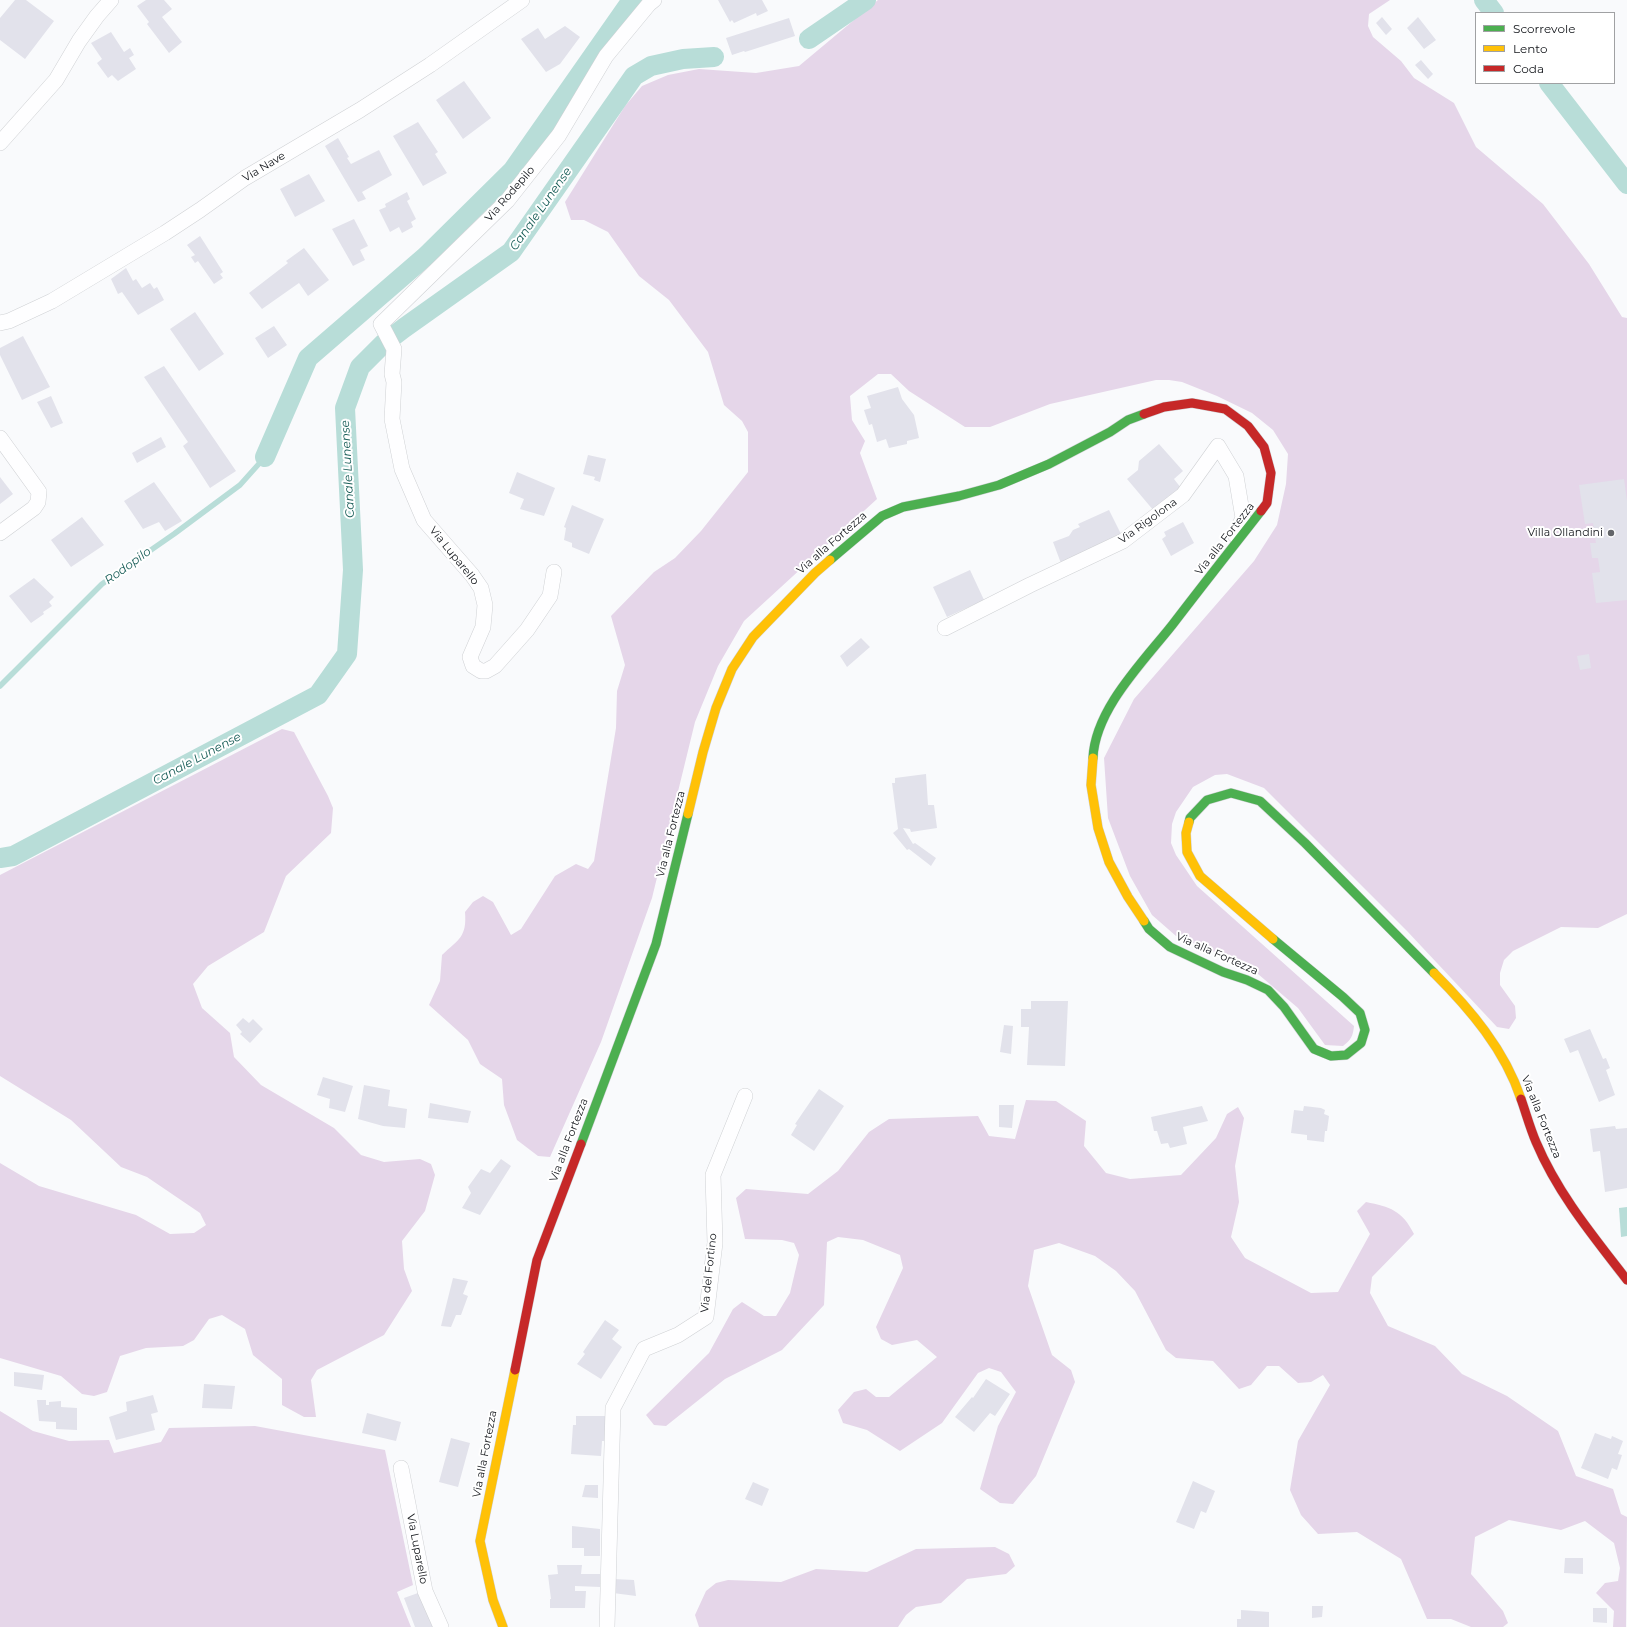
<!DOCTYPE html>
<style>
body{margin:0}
#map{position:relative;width:1627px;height:1627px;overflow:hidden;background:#f9fafc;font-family:Montserrat,sans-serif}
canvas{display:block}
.legend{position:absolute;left:1475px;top:12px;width:140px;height:72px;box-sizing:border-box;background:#fff;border:1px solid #a0a1a3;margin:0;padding:5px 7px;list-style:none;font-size:12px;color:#12151a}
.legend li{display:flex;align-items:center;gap:8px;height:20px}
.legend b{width:20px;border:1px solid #a0a1a3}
</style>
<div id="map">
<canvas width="1627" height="1627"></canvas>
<ul class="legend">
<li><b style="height:5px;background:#4caf50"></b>Scorrevole</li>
<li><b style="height:5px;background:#ffc107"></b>Lento</li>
<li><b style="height:5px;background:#c62828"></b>Coda</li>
</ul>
</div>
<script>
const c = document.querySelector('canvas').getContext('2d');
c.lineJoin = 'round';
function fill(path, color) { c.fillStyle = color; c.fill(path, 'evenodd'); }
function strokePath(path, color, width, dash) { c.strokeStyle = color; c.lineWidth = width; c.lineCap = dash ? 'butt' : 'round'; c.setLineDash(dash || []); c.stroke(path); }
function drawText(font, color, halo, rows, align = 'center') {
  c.font = font + ' Montserrat,sans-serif'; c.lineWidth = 4; c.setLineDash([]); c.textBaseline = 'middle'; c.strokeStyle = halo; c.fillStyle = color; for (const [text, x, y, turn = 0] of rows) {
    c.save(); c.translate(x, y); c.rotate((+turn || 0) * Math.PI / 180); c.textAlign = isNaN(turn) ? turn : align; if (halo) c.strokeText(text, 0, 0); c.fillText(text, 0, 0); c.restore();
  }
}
fill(new Path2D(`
 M 878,0 L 1390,0 L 1369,14 L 1368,26 L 1373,37 L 1401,61 L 1414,78 L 1454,103 L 1476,147 L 1543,204 L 1589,264 L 1622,317 L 1627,318 L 1627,914 L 1598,928 L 1561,927 L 1513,951 L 1504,960 L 1500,973 L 1500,985 L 1515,1006 L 1516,1018 L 1509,1029 L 1497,1027 L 1407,931 L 1264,788 L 1227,774 L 1215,775 L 1193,787 L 1176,812 L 1172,824 L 1171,843 L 1176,855 L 1197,886 L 1354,1026 C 1353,1036 1351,1040 1343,1046 L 1325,1045 L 1298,1008 L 1258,974 L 1232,959 L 1176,936 L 1152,915 L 1130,876 L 1108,818 L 1104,758 L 1134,699 L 1254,561 L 1277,525 L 1286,484 L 1288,454 L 1273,430 L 1252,413 L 1217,396 L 1182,382 L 1169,380 L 1156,380 L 1050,404 L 990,427 L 965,427 L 909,391 L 891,374 L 878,374 L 850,396 L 852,420 L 865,441 L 860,453 L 877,499 L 744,621 L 718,666 L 695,722 L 652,898 L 601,1042 L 550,1157 L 538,1156 L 517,1140 L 504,1105 L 502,1079 L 480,1064 L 468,1040 L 429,1005 L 440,981 L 442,955 C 459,939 467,937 465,912 L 473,902 L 483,896 L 493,902 L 511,935 L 521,929 L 555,876 L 576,864 L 588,869 L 594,861 L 616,728 L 617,691 L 625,665 L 611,616 L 654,572 L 675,558 L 701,531 L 748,472 L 748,432 L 742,421 L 724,405 L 708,352 L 669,300 L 639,276 L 608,232 L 584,220 L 571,220 L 565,202 L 625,106 L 642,86 L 668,75 L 699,69 L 756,73 L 799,66 Z
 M 282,729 L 294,732 L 328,796 L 333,808 L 331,833 L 286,876 L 264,932 L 208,966 L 193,984 L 202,1008 L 230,1033 L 234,1057 L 261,1085 L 334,1128 L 361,1155 L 384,1162 L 420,1159 L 431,1164 L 435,1175 L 425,1211 L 402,1241 L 404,1269 L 412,1291 L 384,1335 L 317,1370 L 311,1380 L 316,1417 L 304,1417 L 282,1405 L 282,1379 L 253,1355 L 245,1329 L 222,1315 L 209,1319 L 194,1340 L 183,1346 L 146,1348 L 120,1356 L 107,1392 L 94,1396 L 82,1394 L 61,1376 L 0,1358 L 0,1163 L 39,1186 L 136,1215 L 170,1234 L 194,1233 L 206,1225 L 200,1213 L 147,1177 L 121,1167 L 71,1120 L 0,1076 L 0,875 Z
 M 1026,1100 L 1056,1101 L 1086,1121 L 1084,1146 L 1106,1173 L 1130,1179 L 1181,1175 L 1216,1138 L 1227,1114 L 1238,1107 L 1244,1118 L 1235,1166 L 1239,1202 L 1231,1237 L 1245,1258 L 1311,1293 L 1338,1292 L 1370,1234 L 1357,1211 L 1366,1202 C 1390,1207 1402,1210 1414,1234 L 1372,1277 L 1370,1293 L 1388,1326 L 1435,1346 L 1462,1374 L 1507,1396 L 1558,1431 L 1576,1476 L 1613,1489 L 1621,1514 L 1627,1517 L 1626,1627 L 1613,1627 L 1614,1611 L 1596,1593 L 1605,1583 L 1618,1581 L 1620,1568 L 1614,1543 L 1585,1521 L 1561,1530 L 1509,1520 L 1475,1537 L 1471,1574 L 1503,1611 L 1508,1623 L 1503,1627 L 1471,1627 L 1451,1619 L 1427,1619 L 1401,1559 L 1357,1532 L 1318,1534 L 1301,1515 L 1290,1490 L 1298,1441 L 1330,1385 L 1323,1375 L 1311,1382 L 1298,1383 L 1279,1366 L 1267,1366 L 1251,1385 L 1239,1389 L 1213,1361 L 1176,1358 L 1166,1350 L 1135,1291 L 1116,1271 L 1095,1256 L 1059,1243 L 1034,1250 L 1028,1286 L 1052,1355 L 1071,1370 L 1075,1382 L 1036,1476 L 1013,1504 L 1000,1503 L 980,1489 L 998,1426 L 1016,1392 L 1001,1372 L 989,1368 L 978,1373 L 942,1423 L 900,1451 L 867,1430 L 843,1423 L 838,1410 L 854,1392 L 866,1389 L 876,1397 L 889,1397 L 937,1357 L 917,1340 L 892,1345 L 881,1339 L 876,1327 L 903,1268 L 900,1255 L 863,1240 L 838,1237 L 827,1242 L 824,1305 L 782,1350 L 725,1379 L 666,1426 L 654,1425 L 646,1415 L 709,1353 L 733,1309 L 742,1302 L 764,1316 L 776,1316 L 790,1293 L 799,1255 L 794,1243 L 782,1240 L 745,1239 L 736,1198 L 746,1189 L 808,1194 L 838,1171 L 869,1132 L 889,1119 L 978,1116 L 989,1136 L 1015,1139 Z
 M 0,1411 L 33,1431 L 69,1441 L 109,1440 L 114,1453 L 161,1442 L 169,1428 L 255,1426 L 385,1450 L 413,1585 L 397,1592 L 411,1627 L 0,1627 Z
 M 995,1547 L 1009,1554 L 1015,1566 L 1006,1574 L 967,1579 L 941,1603 L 916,1607 L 906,1615 L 898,1627 L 699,1627 L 695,1615 L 706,1591 L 716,1583 L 728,1580 L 781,1582 L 816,1569 L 867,1572 L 916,1549 Z`), '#e5d6e9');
fill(new Path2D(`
 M 1627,1207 L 1627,1236 L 1621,1237 L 1619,1208 Z`), '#b8ddd8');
strokePath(new Path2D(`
 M 0,686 L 102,584 L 174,534 L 240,485 L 265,457`), '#b8ddd8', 5.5);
strokePath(new Path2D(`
 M 1484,0 L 1494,13
 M 809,39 L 866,0
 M 1549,83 L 1627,184
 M 265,457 L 308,358 L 426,256 L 513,170 L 632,0
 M 0,858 L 13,856 L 318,695 L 347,654 L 353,570 L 345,408 L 360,367 L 383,344 L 404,328 L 511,252 L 634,76 L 651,66 L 683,59 L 714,57`), '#b8ddd8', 20);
fill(new Path2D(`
 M 15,0 L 26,0 L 54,21 L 25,59 L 0,40 L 0,18 Z
 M 146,0 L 164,0 L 172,9 L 162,17 L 182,42 L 169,53 L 147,24 L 149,22 L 137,6 Z
 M 718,0 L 762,0 L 768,11 L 757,16 L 756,13 L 734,23 L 732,20 L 730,22 Z
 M 1382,17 L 1392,29 L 1386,35 L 1376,23 Z
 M 1418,17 L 1436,40 L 1424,49 L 1407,28 Z
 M 789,18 L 795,36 L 745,52 L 744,51 L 732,55 L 726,38 Z
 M 565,26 L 580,37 L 560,64 L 546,72 L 521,39 L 538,28 L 545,39 Z
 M 111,32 L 124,52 L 130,48 L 134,55 L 129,58 L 136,69 L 118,81 L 112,75 L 108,78 L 97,63 L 102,59 L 91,43 Z
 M 1421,60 L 1433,74 L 1428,79 L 1415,65 Z
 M 464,81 L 491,118 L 463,139 L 436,100 Z
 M 418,122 L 438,152 L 435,154 L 447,173 L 423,186 L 393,136 Z
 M 338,138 L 349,157 L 347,158 L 351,164 L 379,150 L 392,175 L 362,192 L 366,199 L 358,202 L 325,146 Z
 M 309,174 L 325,201 L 295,217 L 280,189 Z
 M 407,192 L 410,199 L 407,201 L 416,219 L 411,222 L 413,227 L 402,233 L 399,227 L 390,232 L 379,210 L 386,207 L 385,204 Z
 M 354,219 L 368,246 L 360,250 L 365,260 L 353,266 L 332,229 Z
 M 200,236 L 223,272 L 220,274 L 223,278 L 214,284 L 198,261 L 195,263 L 191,257 L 195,255 L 187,245 Z
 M 304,248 L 329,280 L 308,296 L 299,283 L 262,309 L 249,293 L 288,263 L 286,261 Z
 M 126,268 L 133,281 L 136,279 L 142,288 L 150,283 L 154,289 L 157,287 L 164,300 L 138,315 L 122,292 L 118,294 L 111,279 Z
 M 195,312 L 224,354 L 199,371 L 170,329 Z
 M 274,326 L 287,345 L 268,358 L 255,338 Z
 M 23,336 L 50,387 L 22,400 L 0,355 L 0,348 Z
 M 164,366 L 236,471 L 210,488 L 183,446 L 188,442 L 144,377 Z
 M 898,387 L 902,399 L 914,415 L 919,438 L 907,441 L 907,444 L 889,448 L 886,439 L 877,442 L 872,424 L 869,425 L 864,410 L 871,408 L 867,396 Z
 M 51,396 L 63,423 L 51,428 L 37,402 Z
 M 161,437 L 166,447 L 137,463 L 132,453 Z
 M 1159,444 L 1183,471 L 1174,479 L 1181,488 L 1154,511 L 1127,479 L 1138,470 L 1139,461 Z
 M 588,455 L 606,459 L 600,482 L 594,480 L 595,477 L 583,474 Z
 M 517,472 L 555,488 L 544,516 L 520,509 L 524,499 L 509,493 Z
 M 0,477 L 13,494 L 0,504 Z
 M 1624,479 L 1627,501 L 1627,600 L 1596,603 L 1592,573 L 1600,572 L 1598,558 L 1592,558 L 1590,543 L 1596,543 L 1593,523 L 1585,524 L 1579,485 Z
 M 154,482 L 182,521 L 165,531 L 159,522 L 143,529 L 124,501 Z
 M 572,505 L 604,519 L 589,554 L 572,547 L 572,543 L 564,540 L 566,528 L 564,527 Z
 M 1109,510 L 1122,536 L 1062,566 L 1053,542 L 1069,536 L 1073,530 L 1080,527 L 1078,524 Z
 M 82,517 L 104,545 L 71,567 L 51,540 Z
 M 1183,522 L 1194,543 L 1171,556 L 1162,539 L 1166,536 L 1164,532 Z
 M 970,570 L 984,600 L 947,617 L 933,587 Z
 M 34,578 L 54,597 L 49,602 L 52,606 L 43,612 L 44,614 L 31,623 L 9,596 Z
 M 861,638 L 870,647 L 847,667 L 840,656 Z
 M 1589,654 L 1591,668 L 1580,670 L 1577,656 Z
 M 926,774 L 928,805 L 934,805 L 937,828 L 911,832 L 910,829 L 903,828 L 913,844 L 915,843 L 936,858 L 931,866 L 909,849 L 907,850 L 893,833 L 898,829 L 892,783 L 895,783 L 895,778 Z
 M 1031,1001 L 1068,1001 L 1065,1066 L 1027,1065 L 1029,1027 L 1021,1027 L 1021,1009 L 1031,1009 Z
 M 243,1018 L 249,1023 L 253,1019 L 263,1029 L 250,1043 L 240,1034 L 242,1032 L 236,1025 Z
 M 1004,1025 L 1013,1026 L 1011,1054 L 1000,1052 Z
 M 1590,1029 L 1603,1059 L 1606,1058 L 1610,1068 L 1606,1070 L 1615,1095 L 1599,1102 L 1578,1050 L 1570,1053 L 1564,1039 Z
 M 323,1077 L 353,1086 L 345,1112 L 329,1108 L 330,1099 L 317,1095 Z
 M 364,1085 L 390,1090 L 388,1106 L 407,1109 L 405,1128 L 383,1126 L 358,1119 Z
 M 819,1089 L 844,1106 L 814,1151 L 791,1135 L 797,1125 L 795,1124 Z
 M 430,1103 L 471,1111 L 468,1123 L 428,1118 Z
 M 999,1105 L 1014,1105 L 1012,1128 L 999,1127 Z
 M 1202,1106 L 1208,1121 L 1183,1127 L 1187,1144 L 1170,1148 L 1168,1143 L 1161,1144 L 1157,1131 L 1154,1131 L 1151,1117 Z
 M 1304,1106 L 1321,1108 L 1325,1110 L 1324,1114 L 1329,1116 L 1327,1131 L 1325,1131 L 1324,1142 L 1307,1140 L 1307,1135 L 1291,1133 L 1294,1110 L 1303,1111 Z
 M 1615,1126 L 1616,1129 L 1627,1128 L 1627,1188 L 1605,1192 L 1600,1151 L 1593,1152 L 1590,1129 Z
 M 501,1159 L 511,1166 L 480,1215 L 462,1208 L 471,1193 L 468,1187 L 481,1169 L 490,1173 Z
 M 453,1278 L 468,1281 L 463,1294 L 468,1296 L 461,1315 L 456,1315 L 451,1327 L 441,1326 Z
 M 605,1320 L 619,1330 L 612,1339 L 622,1347 L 601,1379 L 577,1364 L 585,1354 L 583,1352 Z
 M 14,1372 L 44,1375 L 42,1390 L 14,1386 Z
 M 986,1379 L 1010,1394 L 995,1416 L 990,1413 L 974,1432 L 955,1417 L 972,1397 L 973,1398 Z
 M 204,1384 L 235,1386 L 232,1409 L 202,1408 Z
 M 153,1395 L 158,1412 L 151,1414 L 155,1430 L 116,1440 L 109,1417 L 127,1411 L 126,1402 Z
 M 37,1400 L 46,1400 L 46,1405 L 49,1405 L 49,1402 L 61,1401 L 61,1407 L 77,1408 L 77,1430 L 56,1429 L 56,1422 L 39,1421 Z
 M 367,1413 L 401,1422 L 396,1441 L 362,1433 Z
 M 576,1416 L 606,1416 L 605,1441 L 602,1441 L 601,1456 L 571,1454 L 573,1425 L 576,1425 Z
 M 1595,1433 L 1611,1439 L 1612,1436 L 1623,1441 L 1618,1454 L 1622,1455 L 1617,1470 L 1612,1468 L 1608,1479 L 1581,1468 Z
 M 451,1438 L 470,1443 L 458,1487 L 439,1482 Z
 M 1193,1481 L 1215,1491 L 1206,1513 L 1201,1511 L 1194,1529 L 1176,1522 Z
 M 753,1482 L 769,1489 L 762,1506 L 745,1499 Z
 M 585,1485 L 598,1485 L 598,1498 L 582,1497 Z
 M 572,1526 L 600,1529 L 600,1556 L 584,1556 L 584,1548 L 572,1548 Z
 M 1565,1558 L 1583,1558 L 1583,1574 L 1564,1573 Z
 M 557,1565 L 582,1565 L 581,1574 L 600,1574 L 600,1587 L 575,1586 L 575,1591 L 586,1591 L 585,1608 L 550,1608 L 550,1599 L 551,1599 L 548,1575 L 558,1574 Z
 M 613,1579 L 634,1580 L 636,1596 L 613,1593 Z
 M 418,1593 L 437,1627 L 415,1627 L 404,1598 Z
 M 1312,1606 L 1323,1606 L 1322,1617 L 1312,1618 Z
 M 1593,1608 L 1607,1608 L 1607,1623 L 1593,1622 Z
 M 1241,1610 L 1269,1612 L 1269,1627 L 1237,1627 L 1237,1619 L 1241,1619 Z`), '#e2e2eb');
const street = new Path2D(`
 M 0,143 L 56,80 L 79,41 L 97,16 L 111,0
 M 0,323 L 9,321 L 52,301 L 165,233 L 200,210 L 245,178 L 360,110 L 430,65 L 522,0
 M 0,438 L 39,492 L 38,502 L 34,508 L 0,533
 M 554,572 L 550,596 L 527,630 L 495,666 L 486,671 L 481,671 L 473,666 L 470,657 L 483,627 L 485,605 L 481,588 L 472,575 L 424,520 L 402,469 L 392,419 L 394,382 L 392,374 L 394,349 L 381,324 L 507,201 L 559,135 L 606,56 L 649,4 L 654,0
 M 945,628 L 1030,585 L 1123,541 L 1183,495 L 1218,446 L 1236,476 L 1243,518 L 1235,535
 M 401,1468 L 425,1591 L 441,1627
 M 607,1627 L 613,1408 L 644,1349 L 678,1335 L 706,1317 L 715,1243 L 713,1175 L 745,1096`);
const fast = new Path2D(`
 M 830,560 L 882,516 L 903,507 L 959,496 L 999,485 L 1049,464 L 1110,432 L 1128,420 L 1144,414
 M 1093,758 C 1095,709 1144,661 1173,624 C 1202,586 1232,548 1261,511
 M 1189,822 L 1190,818 L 1207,800 L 1231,793 L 1260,801 L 1305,843 L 1434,973
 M 1144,921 L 1149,929 L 1170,947 L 1223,972 L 1247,980 L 1268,990 L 1284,1007 L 1314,1049 L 1331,1056 L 1346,1055 L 1361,1043 L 1365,1030 L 1360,1013 L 1343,997 L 1273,939
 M 581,1144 L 656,944 L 688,814`);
const slow = new Path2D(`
 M 1093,758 L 1091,785 L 1098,828 L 1109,862 L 1128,897 L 1144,921
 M 688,814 L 703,752 L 716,708 L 732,669 L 753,637 L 815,573 L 830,560
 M 1189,822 L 1186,833 L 1187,852 L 1200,876 L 1273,939
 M 1434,973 C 1470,1009 1505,1050 1521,1099
 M 503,1627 L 493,1600 L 480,1541 L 515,1370`);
const jam = new Path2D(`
 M 1144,414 L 1164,407 L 1192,403 L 1225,409 L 1248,426 L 1264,447 L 1271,473 L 1267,503 L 1261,511
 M 1521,1099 C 1526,1113 1530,1128 1536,1142 C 1558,1194 1593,1236 1627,1280
 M 515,1370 L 537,1260 L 581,1144`);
strokePath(street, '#cfd1d4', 16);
strokePath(fast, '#cfd1d4', 10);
strokePath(slow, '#cfd1d4', 10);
strokePath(jam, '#cfd1d4', 10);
strokePath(street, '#fefeff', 15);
strokePath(fast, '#4caf50', 9);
strokePath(slow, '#ffc107', 9);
strokePath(jam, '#c62828', 9);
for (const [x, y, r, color] of [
 [1611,533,4,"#636569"]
]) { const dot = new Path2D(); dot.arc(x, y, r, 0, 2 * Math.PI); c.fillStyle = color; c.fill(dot); strokePath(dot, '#fff', 1.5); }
drawText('11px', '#12151a', '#fff', [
 ["Via Nave",264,167,-31],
 ["Via Rodepilo",510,194,-49],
 ["Via Rigolona",1148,521,-36],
 ["Via alla Fortezza",1225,539,-52],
 ["Via alla Fortezza",832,543,-41],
 ["Via Luparello",454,556,51],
 ["Via alla Fortezza",671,834,-76],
 ["Via alla Fortezza",1217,954,24],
 ["Via alla Fortezza",1541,1117,68],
 ["Via alla Fortezza",569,1140,-69],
 ["Via del Fortino",709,1273,-84],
 ["Via alla Fortezza",485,1454,-79],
 ["Via Luparello",417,1549,79]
]);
drawText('11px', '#12151a', '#fff', [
 ["Villa Ollandini",1603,533]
], 'right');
drawText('italic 12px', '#165c56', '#fff', [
 ["Canale Lunense",541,209,-55],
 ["Canale Lunense",348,469,-93],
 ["Rodopilo",128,566,-36],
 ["Canale Lunense",197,759,-28]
]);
</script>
